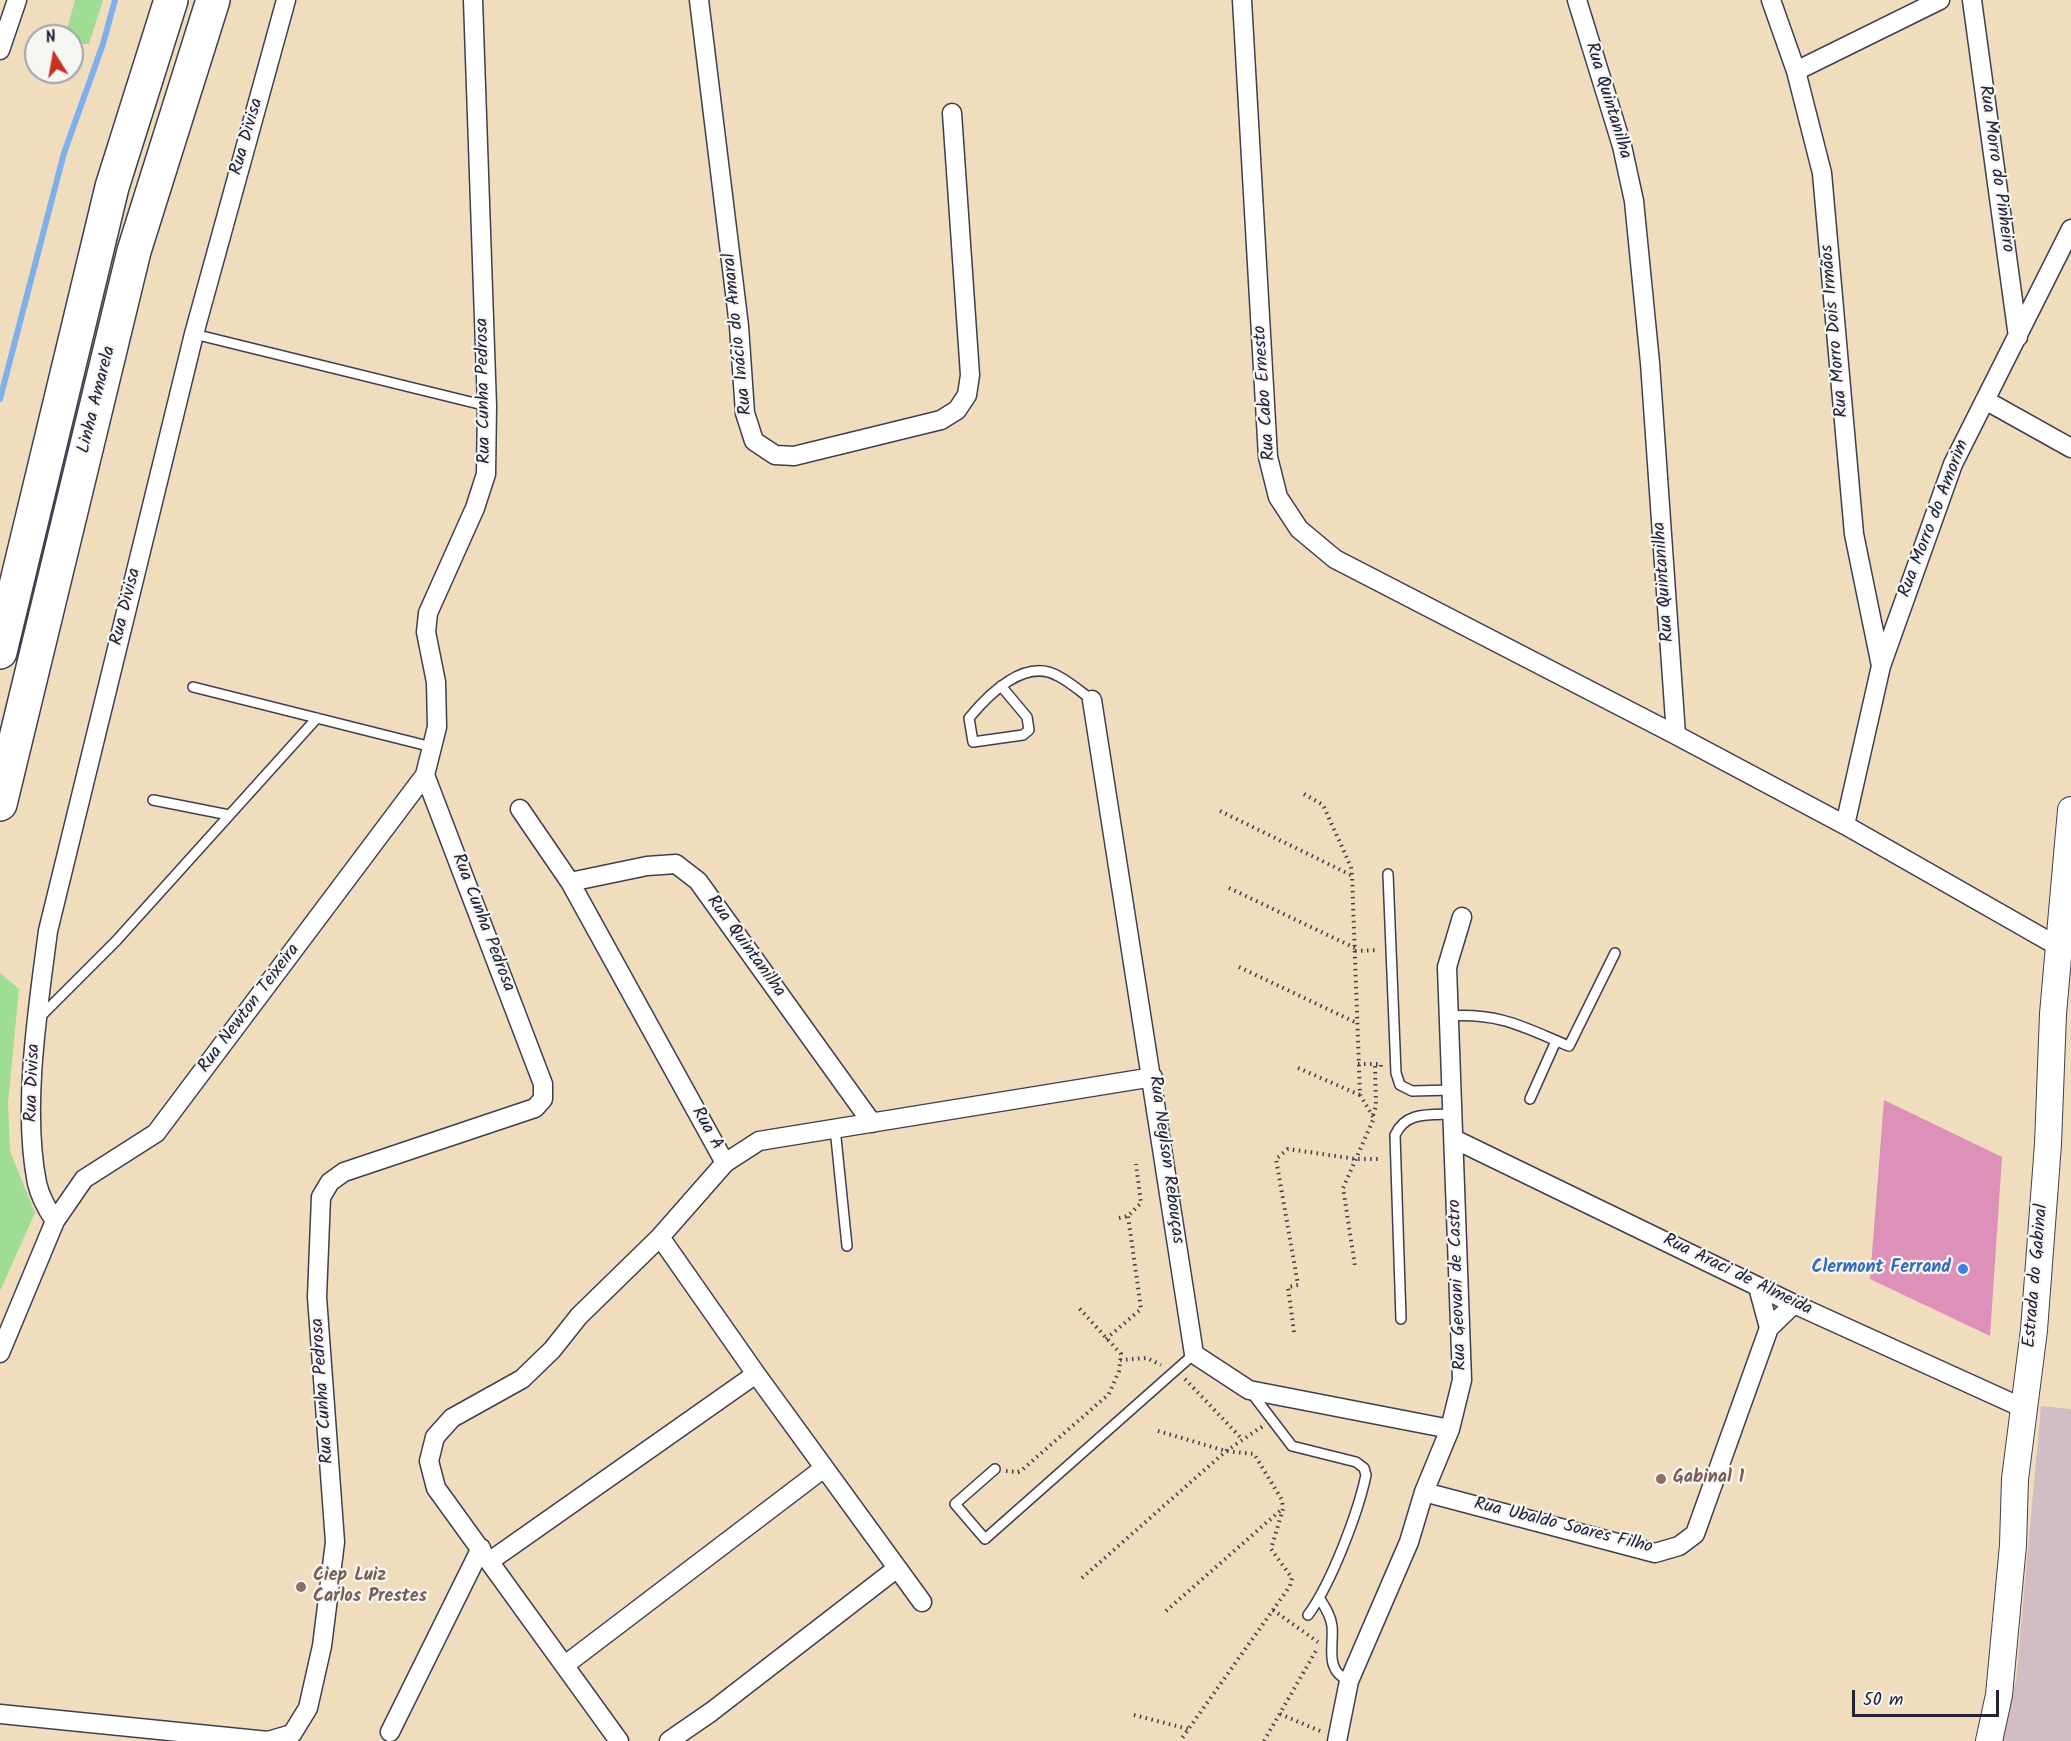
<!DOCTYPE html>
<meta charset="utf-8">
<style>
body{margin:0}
#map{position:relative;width:2071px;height:1741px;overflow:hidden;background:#f0ddbd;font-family:Kalam,sans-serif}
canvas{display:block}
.north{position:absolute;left:24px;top:24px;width:60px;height:60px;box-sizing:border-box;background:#f6f6f2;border:2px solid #a1a1a9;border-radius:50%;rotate:349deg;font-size:16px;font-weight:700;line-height:24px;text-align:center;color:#22223b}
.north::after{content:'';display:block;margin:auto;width:21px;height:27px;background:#c8321e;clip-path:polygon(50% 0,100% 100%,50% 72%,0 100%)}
.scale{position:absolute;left:1852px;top:1690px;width:147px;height:27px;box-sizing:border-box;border:3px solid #22223b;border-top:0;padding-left:8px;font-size:18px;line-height:21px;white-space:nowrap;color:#22223b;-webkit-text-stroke:4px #f6f6f2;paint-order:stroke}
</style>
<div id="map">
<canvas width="2071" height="1741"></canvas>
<div class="north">N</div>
<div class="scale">50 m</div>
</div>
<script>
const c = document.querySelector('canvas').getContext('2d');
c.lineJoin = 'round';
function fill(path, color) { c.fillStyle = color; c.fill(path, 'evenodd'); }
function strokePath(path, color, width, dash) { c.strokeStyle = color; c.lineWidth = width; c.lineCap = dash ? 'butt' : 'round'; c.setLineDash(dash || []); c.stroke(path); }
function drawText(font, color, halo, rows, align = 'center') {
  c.font = font + ' Kalam,sans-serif'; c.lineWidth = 4.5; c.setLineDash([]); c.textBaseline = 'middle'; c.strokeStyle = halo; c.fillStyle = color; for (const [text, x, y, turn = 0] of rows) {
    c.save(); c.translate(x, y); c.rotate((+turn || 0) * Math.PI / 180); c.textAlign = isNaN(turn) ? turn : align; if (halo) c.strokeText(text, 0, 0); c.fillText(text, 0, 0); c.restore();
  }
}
fill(new Path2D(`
 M 2041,1406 L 2071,1409 L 2071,1741 L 2000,1741 L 2016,1681 Z`), '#d2bec2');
fill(new Path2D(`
 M 75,0 L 103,0 L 89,44 L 72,44 L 72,36 L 65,36 Z
 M 0,973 L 19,989 L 8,1103 L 10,1151 L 35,1213 L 0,1291 Z`), '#9edd93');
strokePath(new Path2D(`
 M 0,399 L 64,153 L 103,44 L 115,0`), '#80b0eb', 6);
fill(new Path2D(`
 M 1884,1100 L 2002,1157 L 1990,1336 L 1870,1279 Z`), '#dd90b8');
const service = new Path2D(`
 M 194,334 L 487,406
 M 1001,686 L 1027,717 L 1029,730 L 1023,735 L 973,742 L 969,718 C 988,695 1025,657 1058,676 C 1070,682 1081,692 1092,700
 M 193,687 L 432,747
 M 153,800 L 229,815
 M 1388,874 L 1396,1073 L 1400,1085 L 1412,1091 L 1452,1090
 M 1449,1016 C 1501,1013 1523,1027 1569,1046 L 1615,953
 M 39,1018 L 116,941 L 317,718
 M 1530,1099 L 1556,1041
 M 835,1128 L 847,1246
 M 1401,1319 L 1395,1135 C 1406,1111 1430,1115 1453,1114
 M 1250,1391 L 1292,1446 L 1356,1462 L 1364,1468 L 1366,1475 C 1358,1513 1331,1584 1308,1615
 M 995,1469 L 955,1504 L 985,1539 L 1194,1354
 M 1320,1599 C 1325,1607 1331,1616 1332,1626 C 1334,1647 1324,1670 1349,1681`);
const minor = new Path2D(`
 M 699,0 L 739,326 L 745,413 L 754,441 L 775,455 L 794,456 L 941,420 L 957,410 L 967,395 L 970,375 L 952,113
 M 1242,0 L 1268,457 L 1278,497 L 1299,529 L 1335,559 L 1676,735
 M 1577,0 L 1622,146 L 1634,201 L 1650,363 L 1676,735 L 1845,825 L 2059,947
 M 1771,0 L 1796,71 L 1822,173 L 1854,534 L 1881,666
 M 1972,0 L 2018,337
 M 0,50 L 17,0
 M 1796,71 L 1940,0
 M 1985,400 L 2071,448
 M 1092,700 L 1194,1354 L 1249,1390 L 1450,1429
 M 520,809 L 570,882 L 725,1163
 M 1845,825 L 1881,666 L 1953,464 L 2071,229
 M 570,882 L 647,866 L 676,864 L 698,881 L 872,1123
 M 1454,1139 L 1794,1304 L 2023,1408
 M 55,1221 C 47,1209 40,1197 37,1183 C 22,1108 38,1008 48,931 L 194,334 L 286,0
 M 660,1237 L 756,1374 L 922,1602
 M 1758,1287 L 1769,1328
 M 0,1353 L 55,1221 L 84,1179 L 156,1133 L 425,775
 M 1424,1492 L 1655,1553 L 1679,1546 L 1695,1534 L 1769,1328 L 1794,1304
 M 490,1561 L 756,1374
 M 565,1665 L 824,1468
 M 0,1714 L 268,1741 L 292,1734 L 308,1708 L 322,1646 L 335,1542 L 317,1297 L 321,1197 L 330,1182 L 344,1172 L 535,1108 L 543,1099 L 543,1084 L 425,775 L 437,727 L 436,682 L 426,632 L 428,613 L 475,508 L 486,474 L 487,406 L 473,0
 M 390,1732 L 481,1548
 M 619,1741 L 436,1488 L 429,1461 L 435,1437 L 452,1418 L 522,1379 L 552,1350 L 579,1316 L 660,1237 L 725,1163 L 759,1141 L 1153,1077
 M 669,1741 L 711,1712 L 896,1569
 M 1337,1741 L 1349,1681 L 1409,1542 L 1424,1492 L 1450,1429 L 1462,1380 L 1447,967 L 1462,917`);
const secondary = new Path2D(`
 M 1989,1741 L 1999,1695 L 2013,1545 L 2015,1479 L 2034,1330 L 2048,1144 L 2053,1014 L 2071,810`);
const motorway = new Path2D(`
 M 0,652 L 112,187 L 171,0
 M 0,804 L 134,251 L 213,0`);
strokePath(service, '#413e4e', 12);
strokePath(minor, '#413e4e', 21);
strokePath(secondary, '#413e4e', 28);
strokePath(motorway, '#413e4e', 36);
strokePath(new Path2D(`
 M 1304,794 L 1323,805 L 1351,867 L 1352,875 L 1360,1095 L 1374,1118 L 1343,1188 L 1355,1266
 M 1220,811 L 1351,875
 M 1229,888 L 1355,948
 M 1355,951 L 1378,950
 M 1239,967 L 1357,1023
 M 1358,1064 L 1381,1064 L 1381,1068
 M 1298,1068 L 1360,1095
 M 1373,1115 L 1376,1106 L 1375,1064
 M 1119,1218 L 1128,1216 L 1141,1203 L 1136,1164
 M 1294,1332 L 1288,1287 L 1298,1285 L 1276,1159 L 1288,1149 L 1356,1159 L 1382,1159
 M 1106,1339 L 1141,1309 L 1128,1216
 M 1120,1360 L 1147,1358 L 1161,1365
 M 1185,1379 L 1242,1439
 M 1158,1431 L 1226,1451 L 1254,1454 L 1282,1500 L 1283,1509 L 1271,1549 L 1292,1578 L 1290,1586 L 1180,1741
 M 1006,1471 L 1018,1472 L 1023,1469 L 1109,1394 L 1119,1371 L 1121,1354 L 1079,1308
 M 1082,1578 L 1226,1451 L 1263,1426
 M 1273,1610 L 1318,1642
 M 1166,1611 L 1282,1509
 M 1280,1714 L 1320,1731
 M 1134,1715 L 1188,1729
 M 1264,1741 L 1317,1649`), '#413e4e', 4, [1.5, 4.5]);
strokePath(service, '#fff', 9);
strokePath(minor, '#fff', 18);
strokePath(secondary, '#fff', 26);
strokePath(motorway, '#fff', 33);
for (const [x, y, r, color] of [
 [1963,1269,6,"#3f7fe0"],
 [1661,1479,6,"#8d6e63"],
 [301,1587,6,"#8d6e63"]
]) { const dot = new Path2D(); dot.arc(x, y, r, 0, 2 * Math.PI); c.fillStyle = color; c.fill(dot); strokePath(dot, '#f6f6f2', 2); }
drawText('18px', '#22223b', '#f6f6f2', [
 ["Rua Quintanilha",1607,101,73],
 ["Rua Divisa",248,137,-74],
 ["Rua Morro do Pinheiro",1995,169,82],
 ["Rua Morro Dois Irmãos",1836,331,-95],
 ["Rua Inácio do Amaral",739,334,-96],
 ["Rua Cunha Pedrosa",485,391,-91],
 ["Rua Cabo Ernesto",1266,393,-94],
 ["Linha Amarela",98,400,-76],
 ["Rua Morro do Amorim",1935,519,-69],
 ["Rua Quintanilha",1665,582,-94],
 ["Rua Divisa",127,607,-76],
 ["Rua Cunha Pedrosa",482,923,69],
 ["Rua Quintanilha",745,947,54],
 ["Rua Newton Teixeira",250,1009,-53],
 ["Rua Divisa",34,1083,-88],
 ["Rua A",706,1129,61],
 ["Rua Neylson Rebouças",1165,1160,82],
 ["Rua Araci de Almeida",1737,1276,26],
 ["Estrada do Gabinal",2037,1276,-85],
 ["Rua Geovani de Castro",1459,1285,-92],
 ["Rua Cunha Pedrosa",324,1391,-94],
 ["Rua Ubaldo Soares Filho",1563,1527,14]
]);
drawText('bold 18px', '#366cbe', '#f6f6f2', [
 ["Clermont Ferrand",1951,1269]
], 'right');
drawText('bold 18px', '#785e54', '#f6f6f2', [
 ["Gabinal 1",1673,1479],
 ["Ciep Luiz",313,1577],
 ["Carlos Prestes",313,1598]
], 'left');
</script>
